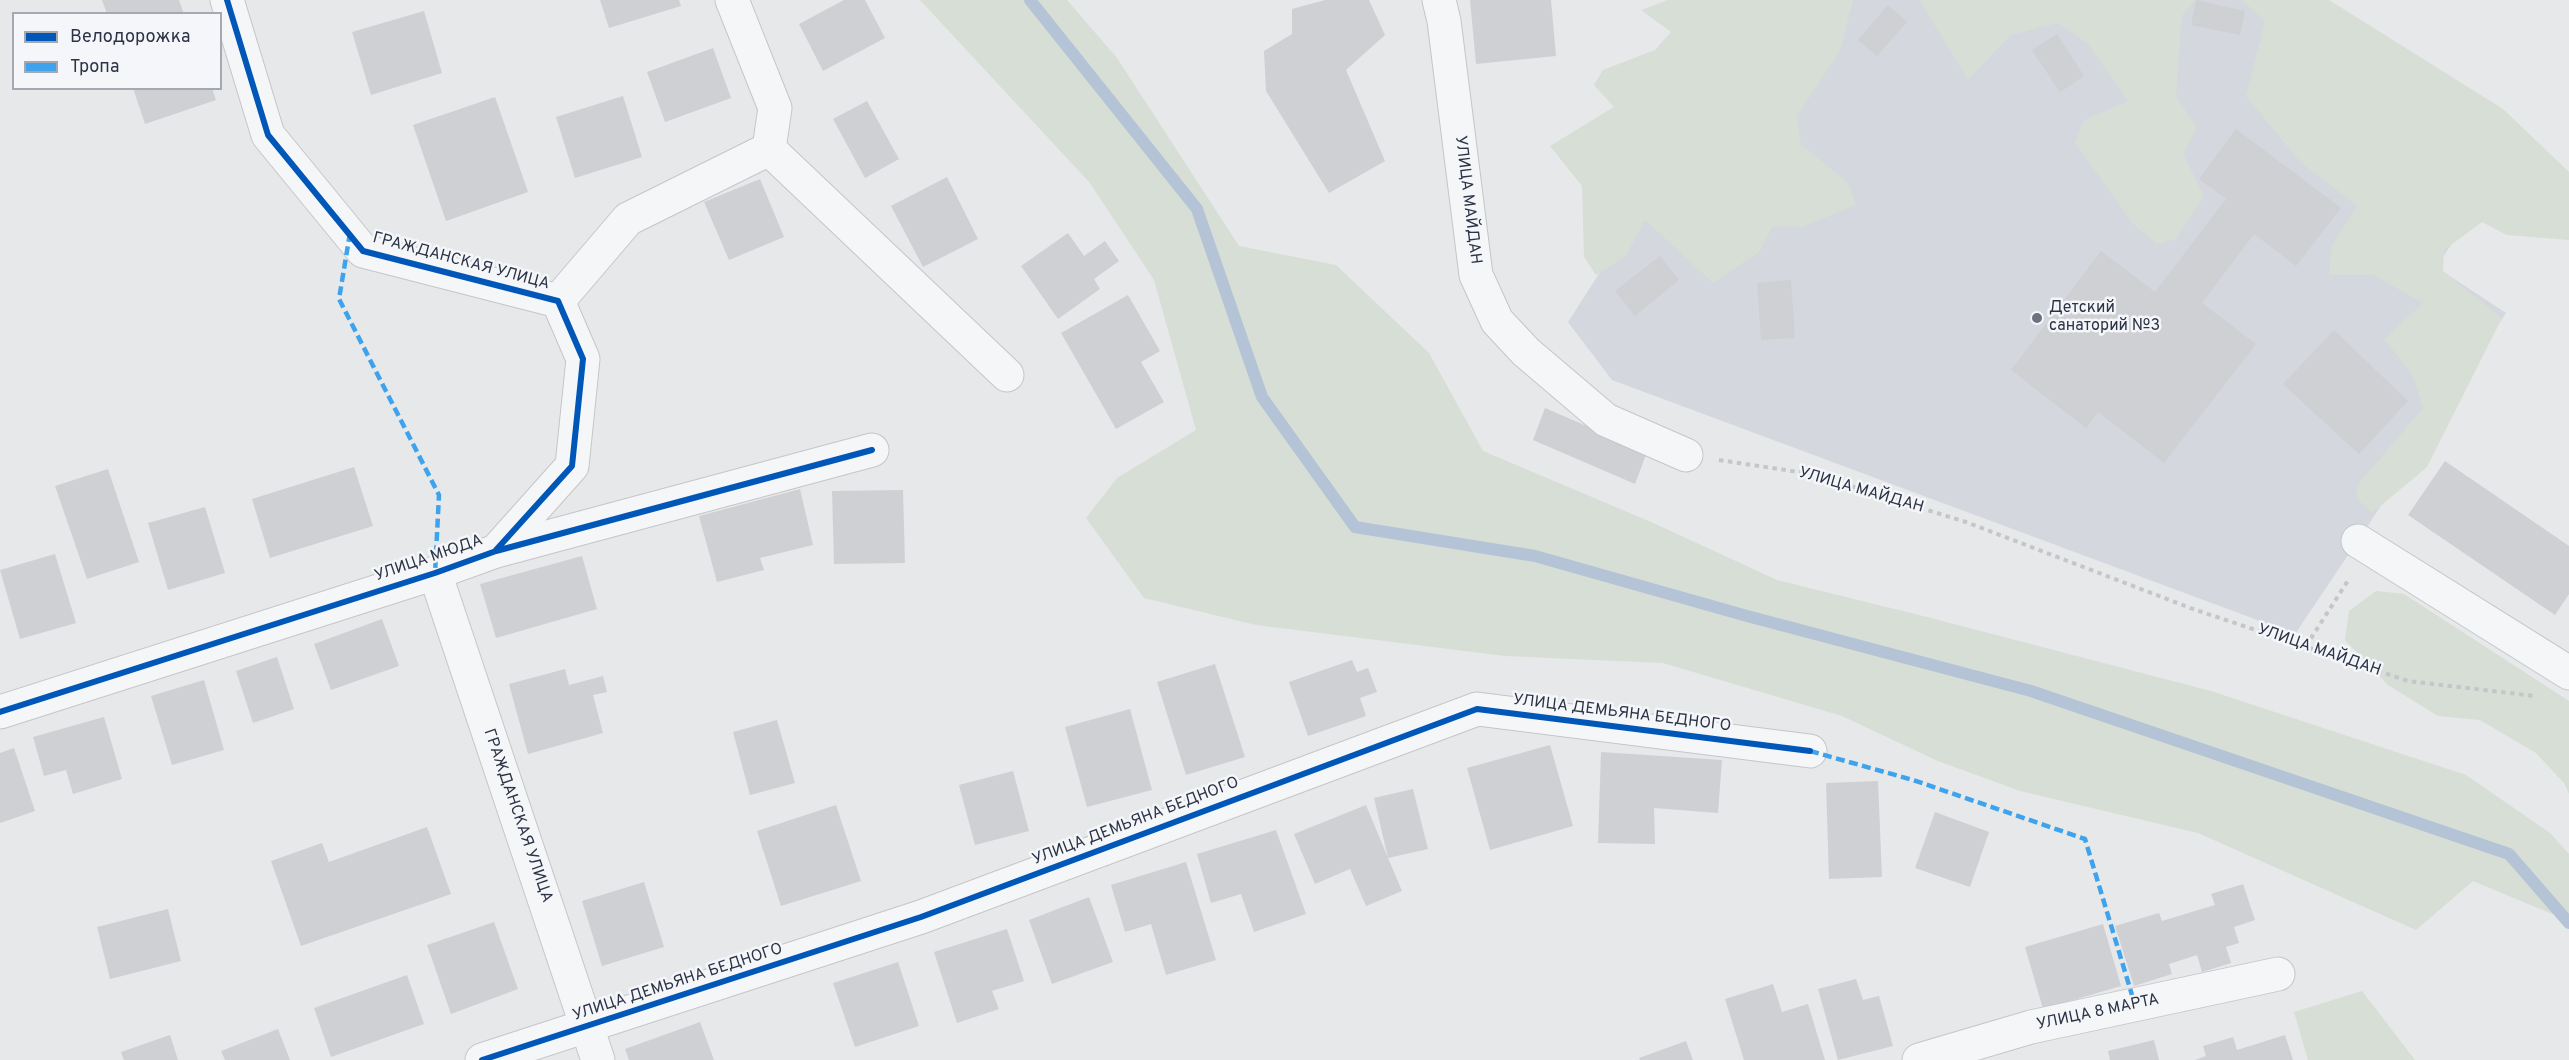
<!DOCTYPE html>
<meta charset="utf-8">
<style>
body{margin:0}
#map{position:relative;width:2569px;height:1060px;overflow:hidden;background:#e6e8ea;font-family:Overpass,sans-serif}
canvas{display:block}
.legend{position:absolute;left:12px;top:12px;width:210px;height:78px;box-sizing:border-box;background:#f4f6f9;border:2px solid #a4a8b1;margin:0;padding:8px 10px;list-style:none;font-size:18px;color:#2b3345}
.legend li{display:flex;align-items:center;gap:12px;height:30px}
.legend b{width:30px;border:2px solid #a4a8b1}
</style>
<div id="map">
<canvas width="2569" height="1060"></canvas>
<ul class="legend">
<li><b style="height:8px;background:#0057b8"></b>Велодорожка</li>
<li><b style="height:8px;background:#3ea3ec"></b>Тропа</li>
</ul>
</div>
<script>
const c = document.querySelector('canvas').getContext('2d');
c.lineJoin = 'round';
function fill(path, color) { c.fillStyle = color; c.fill(path, 'evenodd'); }
function strokePath(path, color, width, dash) { c.strokeStyle = color; c.lineWidth = width; c.lineCap = dash ? 'butt' : 'round'; c.setLineDash(dash || []); c.stroke(path); }
function drawText(font, color, halo, rows, align = 'center') {
  c.font = font + ' Overpass,sans-serif'; c.lineWidth = 5; c.setLineDash([]); c.textBaseline = 'middle'; c.strokeStyle = halo; c.fillStyle = color; for (const [text, x, y, turn = 0] of rows) {
    c.save(); c.translate(x, y); c.rotate((+turn || 0) * Math.PI / 180); c.textAlign = isNaN(turn) ? turn : align; if (halo) c.strokeText(text, 0, 0); c.fillText(text, 0, 0); c.restore();
  }
}
fill(new Path2D(`
 M 1775,0 L 2286,0 L 2512,155 L 2436,267 L 2506,313 L 2369,524 L 2295,634 L 1612,380 L 1568,322 Z`), '#d4d7dd');
fill(new Path2D(`
 M 920,0 L 1067,0 L 1117,58 L 1239,246 L 1336,265 L 1429,353 L 1483,451 L 1651,522 L 1777,580 L 1931,618 L 2211,691 L 2466,775 L 2550,833 L 2569,854 L 2569,921 L 2473,881 L 2416,930 L 2198,833 L 2020,791 L 1938,761 L 1842,716 L 1663,663 L 1505,656 L 1256,625 L 1144,598 L 1086,518 L 1117,478 L 1196,430 L 1154,280 L 1090,183 Z
 M 1668,0 L 1853,0 L 1840,51 L 1797,116 L 1801,144 L 1848,183 L 1856,205 L 1802,227 L 1773,226 L 1759,252 L 1713,283 L 1645,220 L 1626,256 L 1596,275 L 1584,257 L 1582,186 L 1550,146 L 1614,107 L 1594,85 L 1603,70 L 1655,50 L 1671,32 L 1641,10 Z
 M 1919,0 L 2196,0 L 2182,16 L 2176,96 L 2197,128 L 2183,154 L 2204,196 L 2176,239 L 2157,244 L 2132,223 L 2075,143 L 2084,120 L 2128,101 L 2087,43 L 2058,23 L 2011,35 L 1968,80 Z
 M 2242,0 L 2329,0 L 2503,109 L 2569,172 L 2569,240 L 2507,235 L 2482,222 L 2444,250 L 2443,271 L 2502,318 L 2427,467 L 2372,513 L 2356,498 L 2358,484 L 2423,408 L 2413,376 L 2384,339 L 2423,303 L 2373,275 L 2329,275 L 2331,247 L 2357,206 L 2300,162 L 2246,96 L 2265,22 Z
 M 2376,591 L 2404,594 L 2569,701 L 2569,794 L 2564,783 L 2536,753 L 2480,720 L 2438,716 L 2388,685 L 2345,640 L 2349,611 Z
 M 2362,991 L 2415,1060 L 2308,1060 L 2294,1012 Z`), '#d6ded6');
strokePath(new Path2D(`
 M 1030,0 L 1197,209 L 1262,397 L 1355,527 L 1535,556 L 1747,616 L 2031,691 L 2509,854 L 2569,923`), '#b4c3d5', 12);
fill(new Path2D(`
 M 102,0 L 179,0 L 184,14 L 107,14 Z
 M 600,0 L 679,0 L 681,6 L 609,28 Z
 M 844,0 L 865,0 L 885,38 L 823,71 L 799,24 Z
 M 1325,0 L 1369,0 L 1385,35 L 1346,70 L 1385,161 L 1329,193 L 1266,91 L 1264,51 L 1292,34 L 1292,9 Z
 M 1470,0 L 1551,0 L 1556,56 L 1476,64 Z
 M 2196,0 L 2245,11 L 2240,35 L 2191,25 Z
 M 1888,5 L 1907,22 L 1877,56 L 1858,40 Z
 M 424,11 L 442,73 L 371,95 L 352,32 Z
 M 2057,34 L 2084,76 L 2060,92 L 2032,50 Z
 M 713,48 L 731,98 L 665,122 L 647,72 Z
 M 133,88 L 212,88 L 216,100 L 145,124 Z
 M 623,96 L 642,157 L 575,178 L 556,117 Z
 M 495,97 L 528,192 L 446,221 L 413,125 Z
 M 867,101 L 899,159 L 865,178 L 833,119 Z
 M 2236,129 L 2341,208 L 2296,266 L 2254,234 L 2202,303 L 2256,344 L 2164,463 L 2098,412 L 2086,428 L 2011,370 L 2101,251 L 2155,292 L 2226,199 L 2199,179 Z
 M 947,177 L 978,239 L 923,267 L 891,206 Z
 M 760,179 L 784,237 L 729,260 L 704,202 Z
 M 1068,233 L 1084,256 L 1105,241 L 1119,261 L 1094,279 L 1100,289 L 1058,319 L 1021,266 Z
 M 1660,256 L 1679,280 L 1635,316 L 1615,291 Z
 M 1791,280 L 1795,338 L 1761,340 L 1757,283 Z
 M 1128,295 L 1160,351 L 1141,362 L 1164,402 L 1116,429 L 1061,333 Z
 M 2334,330 L 2408,401 L 2359,454 L 2283,384 Z
 M 1545,408 L 1647,452 L 1635,484 L 1533,440 Z
 M 2445,461 L 2569,546 L 2569,594 L 2555,615 L 2408,515 Z
 M 354,467 L 373,526 L 270,558 L 252,499 Z
 M 108,469 L 139,562 L 87,579 L 55,486 Z
 M 800,489 L 813,545 L 760,558 L 764,570 L 717,582 L 699,516 Z
 M 903,490 L 905,563 L 834,564 L 832,491 Z
 M 205,507 L 225,573 L 168,590 L 148,523 Z
 M 55,554 L 76,623 L 20,639 L 0,570 Z
 M 582,556 L 597,609 L 496,638 L 480,584 Z
 M 382,619 L 399,666 L 331,690 L 314,644 Z
 M 277,657 L 294,709 L 253,723 L 236,671 Z
 M 1352,660 L 1357,672 L 1368,668 L 1377,692 L 1360,698 L 1366,716 L 1308,736 L 1289,682 Z
 M 1215,664 L 1245,757 L 1186,775 L 1157,682 Z
 M 565,669 L 569,685 L 603,676 L 607,692 L 593,695 L 603,733 L 528,754 L 509,684 Z
 M 204,680 L 224,750 L 172,765 L 151,696 Z
 M 1130,709 L 1152,790 L 1087,807 L 1065,727 Z
 M 104,717 L 122,779 L 73,794 L 66,770 L 44,776 L 33,737 Z
 M 777,720 L 795,783 L 750,795 L 733,732 Z
 M 1550,745 L 1573,826 L 1490,850 L 1467,768 Z
 M 14,748 L 35,811 L 0,823 L 0,753 Z
 M 1601,752 L 1722,760 L 1718,813 L 1654,808 L 1655,844 L 1598,843 Z
 M 1013,771 L 1029,831 L 975,845 L 959,785 Z
 M 1878,781 L 1882,877 L 1829,879 L 1826,783 Z
 M 1413,789 L 1428,849 L 1388,858 L 1402,891 L 1366,906 L 1350,869 L 1315,884 L 1294,834 L 1366,805 L 1388,858 L 1374,798 Z
 M 836,805 L 861,881 L 781,906 L 757,831 Z
 M 1935,812 L 1989,832 L 1970,887 L 1915,868 Z
 M 427,827 L 451,894 L 301,946 L 271,861 L 322,843 L 329,862 Z
 M 1276,830 L 1306,914 L 1254,932 L 1241,894 L 1211,903 L 1197,854 Z
 M 1186,862 L 1216,960 L 1166,975 L 1151,924 L 1125,932 L 1111,885 Z
 M 644,882 L 664,947 L 602,966 L 582,901 Z
 M 2243,884 L 2255,920 L 2234,927 L 2239,943 L 2226,947 L 2231,963 L 2202,972 L 2197,955 L 2169,964 L 2172,974 L 2134,986 L 2115,926 L 2159,913 L 2162,921 L 2215,905 L 2211,894 Z
 M 1089,897 L 1113,962 L 1052,984 L 1029,920 Z
 M 168,909 L 181,961 L 110,979 L 97,927 Z
 M 494,922 L 518,989 L 451,1014 L 427,945 Z
 M 2103,924 L 2121,986 L 2043,1009 L 2025,947 Z
 M 1007,929 L 1024,981 L 992,991 L 999,1009 L 957,1023 L 934,952 Z
 M 898,962 L 919,1026 L 855,1047 L 833,983 Z
 M 407,975 L 424,1024 L 331,1057 L 314,1008 Z
 M 1856,979 L 1863,1000 L 1879,996 L 1893,1046 L 1838,1060 L 1818,989 Z
 M 1773,984 L 1782,1012 L 1808,1004 L 1825,1060 L 1744,1060 L 1725,999 Z
 M 700,1022 L 714,1060 L 629,1060 L 625,1049 Z
 M 278,1029 L 290,1060 L 225,1060 L 221,1051 Z
 M 170,1035 L 178,1060 L 124,1060 L 121,1052 Z
 M 2285,1035 L 2293,1060 L 2195,1060 L 2206,1056 L 2203,1046 L 2233,1037 L 2237,1050 Z
 M 2154,1040 L 2159,1060 L 2110,1060 L 2108,1051 Z
 M 1686,1041 L 1693,1060 L 1640,1060 L 1639,1058 Z`), '#ced0d3');
const minor = new Path2D(`
 M 227,0 L 268,135 L 363,251 L 558,301 L 583,359 L 572,466 L 496,551
 M 1439,0 L 1444,21 L 1476,275 L 1497,321 L 1526,352 L 1606,420 L 1686,455
 M 769,149 L 1007,375
 M 558,301 L 628,219 L 769,149 L 775,108 L 732,0
 M 2358,541 L 2569,673
 M 435,573 L 598,1060
 M 0,712 L 435,573 L 496,551 L 872,450
 M 482,1060 L 921,917 L 1477,709 L 1810,751
 M 1919,1060 L 2031,1027 L 2278,974`);
strokePath(minor, '#c4c6c8', 35);
strokePath(new Path2D(`
 M 1719,460 L 1812,474 L 1966,522 L 2193,609 L 2408,681 L 2535,696
 M 2306,646 L 2349,579`), '#c5c6ca', 4, [4.5, 4.5]);
strokePath(minor, '#f5f6f7', 33);
strokePath(new Path2D(`
 M 350,233 L 339,299 L 439,495 L 435,573
 M 1810,751 L 1913,780 L 2085,839 L 2135,1005`), '#3ea3ec', 4.5, [9, 4.5]);
strokePath(new Path2D(`
 M 227,0 L 268,135 L 363,251 L 558,301 L 583,359 L 572,466 L 496,550
 M 0,712 L 435,573 L 496,551 L 872,450
 M 482,1060 L 921,917 L 1477,709 L 1810,751`), '#0057b8', 6);
for (const [x, y, r, color] of [
 [2037,318,6,"#6c727f"]
]) { const dot = new Path2D(); dot.arc(x, y, r, 0, 2 * Math.PI); c.fillStyle = color; c.fill(dot); strokePath(dot, '#f4f6f9', 2); }
drawText('16px', '#2b3345', '#f4f6f9', [
 ["УЛИЦА МАЙДАН",1467,200,83],
 ["ГРАЖДАНСКАЯ УЛИЦА",461,262,15],
 ["УЛИЦА МАЙДАН",1861,491,16],
 ["УЛИЦА МЮДА",429,559,-19],
 ["УЛИЦА МАЙДАН",2319,651,19],
 ["УЛИЦА ДЕМЬЯНА БЕДНОГО",1622,714,7],
 ["ГРАЖДАНСКАЯ УЛИЦА",517,816,71],
 ["УЛИЦА ДЕМЬЯНА БЕДНОГО",1136,822,-21],
 ["УЛИЦА ДЕМЬЯНА БЕДНОГО",678,983,-18],
 ["УЛИЦА 8 МАРТА",2098,1013,-12]
]);
drawText('16px', '#2b3345', '#f4f6f9', [
 ["Детский",2049,309],
 ["санаторий №3",2049,327]
], 'left');
</script>
